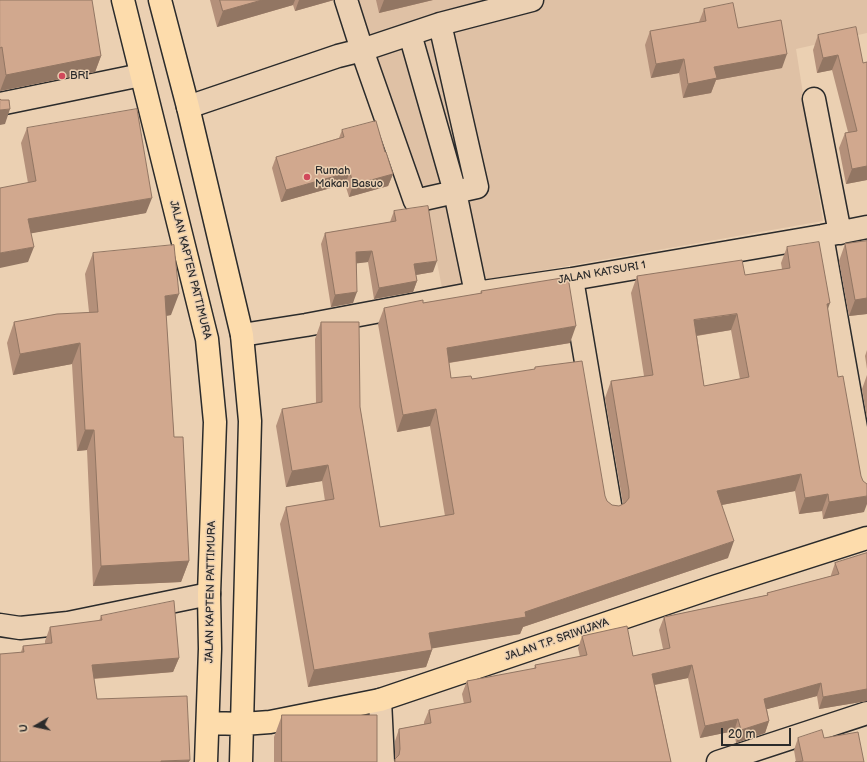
<!DOCTYPE html>
<style>
body{margin:0}
#map{position:relative;width:867px;height:762px;overflow:hidden;background:#ebd0b2;font-family:"Balsamiq Sans",sans-serif}
canvas{display:block}
.north{position:absolute;left:16px;top:706px;width:40px;height:40px;-webkit-text-stroke:3px #ebd0b2;paint-order:stroke;rotate:261deg;font-size:11px;font-weight:700;line-height:16px;text-align:center;color:#2b2b2b}
.north::after{content:'';display:block;margin:auto;width:14px;height:18px;background:#2b2b2b;clip-path:polygon(50% 0,100% 100%,50% 72%,0 100%)}
.scale{position:absolute;left:721px;top:728px;width:70px;height:18px;box-sizing:border-box;border:2px solid #2b2b2b;border-top:0;padding-left:5px;font-size:12px;line-height:14px;white-space:nowrap;color:#2b2b2b;-webkit-text-stroke:3px #ebd0b2;paint-order:stroke}
</style>
<div id="map">
<canvas width="867" height="762"></canvas>
<div class="north">U</div>
<div class="scale">20 m</div>
</div>
<script>
const c = document.querySelector('canvas').getContext('2d');
c.lineJoin = 'round';
function fill(path, color) { c.fillStyle = color; c.fill(path, 'evenodd'); }
function strokePath(path, color, width, dash) { c.strokeStyle = color; c.lineWidth = width; c.lineCap = dash ? 'butt' : 'round'; c.setLineDash(dash || []); c.stroke(path); }
function drawText(font, color, halo, rows, align = 'center') {
  c.font = font + ' "Balsamiq Sans",sans-serif'; c.lineWidth = 3; c.setLineDash([]); c.textBaseline = 'middle'; c.strokeStyle = halo; c.fillStyle = color; for (const [text, x, y, turn = 0] of rows) {
    c.save(); c.translate(x, y); c.rotate((+turn || 0) * Math.PI / 180); c.textAlign = isNaN(turn) ? turn : align; if (halo) c.strokeText(text, 0, 0); c.fillText(text, 0, 0); c.restore();
  }
}
fill(new Path2D(`
 M 342,0 L 867,0 L 867,33 L 796,49 L 823,221 L 442,288 L 427,210 L 408,212 Z`), '#dfc1a5');
const minor = new Path2D(`
 M 346,0 L 362,50 L 415,201 L 477,187 L 440,24
 M 410,34 L 455,192 L 476,293
 M 814,99 L 840,233
 M 0,104 L 141,75
 M 188,107 L 338,56 L 362,50 L 440,24 L 532,0
 M 822,236 L 867,490
 M 572,279 L 611,510
 M 242,335 L 306,325 L 476,293 L 572,279 L 822,236 L 867,227
 M 0,625 L 20,628 L 68,623 L 209,594
 M 380,700 L 383,762
 M 718,762 L 867,713`);
const major = new Path2D(`
 M 123,0 L 207,339 L 215,422 L 209,594 L 210,649 L 206,762
 M 160,0 L 188,107 L 242,335 L 250,421 L 241,762
 M 208,723 L 243,724 L 270,722 L 380,700 L 717,586 L 867,538`);
strokePath(minor, '#2b2b2b', 25);
strokePath(major, '#2b2b2b', 25);
strokePath(minor, '#ebd0b2', 22);
strokePath(major, '#fddcac', 22);
fill(new Path2D(`
 M 0,0 L 101,56 L 95,72 L 0,91 Z
 M 210,0 L 334,0 L 295,11 L 293,5 L 217,27 Z
 M 376,0 L 433,0 L 379,13 Z
 M 704,9 L 738,28 L 782,68 L 716,80 L 711,93 L 683,98 L 679,73 L 651,78 L 645,45 L 650,31 L 699,22 Z
 M 818,35 L 863,63 L 867,62 L 867,180 L 846,184 L 839,148 L 845,133 L 848,132 L 832,70 L 817,73 L 813,50 Z
 M 27,128 L 146,213 L 31,233 L 28,262 L 28,183 L 21,143 Z
 M 342,130 L 385,152 L 393,174 L 388,186 L 349,197 L 345,184 L 281,202 L 272,168 L 276,157 L 339,138 Z
 M 394,211 L 433,272 L 416,275 L 417,281 L 413,292 L 374,299 L 368,262 L 357,263 L 353,303 L 331,307 L 321,244 L 325,233 L 390,222 Z
 M 867,241 L 867,314 L 849,316 L 839,261 L 845,244 Z
 M 787,247 L 828,310 L 838,377 L 864,512 L 823,519 L 822,511 L 799,514 L 795,491 L 722,505 L 728,558 L 523,627 L 520,634 L 431,648 L 432,650 L 426,667 L 308,687 L 280,524 L 286,507 L 325,501 L 322,481 L 286,487 L 276,426 L 282,409 L 316,403 L 315,339 L 321,322 L 360,407 L 380,527 L 445,516 L 430,426 L 397,432 L 378,324 L 384,308 L 423,303 L 480,294 L 481,291 L 570,343 L 449,363 L 451,378 L 472,379 L 534,370 L 535,367 L 607,501 L 612,505 L 619,506 L 623,504 L 605,398 L 611,381 L 644,376 L 631,293 L 637,276 L 745,275 L 782,269 L 781,263 ZM 731,330 L 740,379 L 704,386 L 697,336 Z
 M 93,253 L 171,315 L 166,316 L 174,437 L 189,561 L 181,582 L 93,586 L 87,450 L 77,451 L 72,364 L 13,375 L 7,343 L 14,322 L 89,312 L 85,274 Z
 M 867,350 L 867,369 L 865,356 Z
 M 867,375 L 867,418 L 862,389 Z
 M 867,553 L 867,701 L 819,709 L 817,696 L 767,709 L 769,721 L 765,733 L 736,743 L 734,731 L 700,738 L 688,678 L 655,685 L 671,762 L 394,762 L 395,759 L 395,741 L 399,729 L 424,724 L 424,722 L 429,710 L 464,704 L 462,694 L 467,681 L 534,669 L 535,665 L 580,657 L 578,648 L 582,636 L 633,656 L 663,649 L 659,630 L 664,617 L 767,595 L 767,593 L 831,576 L 831,575 L 835,563 Z
 M 101,616 L 179,658 L 173,672 L 94,679 L 97,699 L 21,652 L 23,646 L 45,644 L 45,641 L 50,627 L 99,621 Z
 M 282,715 L 377,762 L 274,762 L 274,737 Z
 M 798,738 L 824,738 L 864,762 L 796,762 L 794,750 Z`), '#b4907a');
fill(new Path2D(`
 M 262,0 L 295,0 L 293,5 L 217,27 L 223,11 Z
 M 299,0 L 334,0 L 295,11 Z
 M 384,0 L 433,0 L 379,13 Z
 M 787,54 L 782,68 L 716,80 L 711,93 L 683,98 L 688,84 L 714,67 Z
 M 838,55 L 832,70 L 817,73 L 823,58 Z
 M 101,56 L 95,72 L 0,91 L 6,75 Z
 M 684,59 L 679,73 L 651,78 L 656,64 Z
 M 10,109 L 5,124 L 0,125 L 0,110 Z
 M 867,166 L 867,180 L 846,184 L 852,169 Z
 M 350,172 L 345,184 L 281,202 L 286,190 Z
 M 393,174 L 388,186 L 349,197 L 353,185 Z
 M 152,198 L 146,213 L 22,235 L 28,219 Z
 M 34,247 L 28,262 L 0,268 L 0,253 Z
 M 372,251 L 368,262 L 352,264 L 356,252 Z
 M 437,261 L 433,272 L 410,276 L 414,264 Z
 M 417,281 L 413,292 L 374,299 L 379,288 Z
 M 357,292 L 353,303 L 331,307 L 335,295 Z
 M 179,294 L 171,315 L 158,317 L 165,296 Z
 M 867,298 L 867,314 L 849,316 L 855,300 Z
 M 830,303 L 824,320 L 827,304 Z
 M 737,314 L 731,330 L 688,337 L 694,320 Z
 M 576,326 L 570,343 L 441,364 L 447,348 Z
 M 80,343 L 72,364 L 13,375 L 20,354 Z
 M 436,409 L 430,426 L 397,432 L 403,415 Z
 M 85,430 L 94,430 L 87,450 L 77,451 Z
 M 328,465 L 322,481 L 286,487 L 292,471 Z
 M 801,474 L 795,491 L 711,507 L 717,491 Z
 M 828,494 L 822,511 L 799,514 L 805,498 Z
 M 867,496 L 867,504 L 864,512 L 823,519 L 829,502 Z
 M 734,541 L 728,558 L 523,627 L 520,634 L 423,650 L 429,633 L 525,612 Z
 M 189,561 L 181,582 L 93,586 L 101,566 Z
 M 432,650 L 426,667 L 308,687 L 314,670 Z
 M 179,658 L 173,672 L 87,679 L 92,665 Z
 M 692,665 L 688,678 L 648,686 L 652,674 Z
 M 821,683 L 817,696 L 760,711 L 764,699 Z
 M 867,689 L 867,701 L 819,709 L 823,697 Z
 M 738,719 L 734,731 L 700,738 L 705,726 Z
 M 769,721 L 765,733 L 736,743 L 741,730 Z
 M 190,760 L 189,762 L 161,762 L 161,761 Z`), '#927663');
const building = new Path2D(`
 M 0,0 L 92,0 L 101,56 L 6,75 L 2,47 L 0,48 Z
 M 220,0 L 262,0 L 223,11 Z
 M 733,3 L 738,28 L 781,20 L 787,54 L 714,67 L 717,78 L 688,84 L 684,59 L 656,64 L 650,31 L 706,21 L 704,9 Z
 M 856,27 L 863,63 L 867,62 L 867,166 L 852,169 L 845,133 L 857,131 L 838,55 L 823,58 L 818,35 Z
 M 0,99 L 1,100 L 9,100 L 10,109 L 0,110 Z
 M 137,109 L 152,198 L 28,219 L 34,247 L 0,253 L 0,188 L 36,181 L 27,128 Z
 M 376,121 L 385,152 L 386,152 L 393,174 L 353,185 L 350,172 L 286,190 L 276,157 L 344,137 L 342,130 Z
 M 428,206 L 437,261 L 414,264 L 417,281 L 379,288 L 372,251 L 356,252 L 357,292 L 335,295 L 325,233 L 396,221 L 394,211 Z
 M 867,241 L 867,298 L 855,300 L 845,244 Z
 M 819,242 L 830,303 L 827,304 L 838,377 L 843,376 L 861,476 L 863,481 L 867,484 L 867,496 L 829,502 L 828,494 L 805,498 L 801,474 L 717,491 L 734,541 L 525,612 L 526,617 L 429,633 L 432,650 L 314,670 L 286,507 L 334,499 L 328,465 L 292,471 L 282,409 L 322,402 L 321,322 L 359,322 L 360,407 L 380,527 L 454,514 L 436,409 L 403,415 L 384,308 L 423,300 L 423,303 L 482,293 L 481,291 L 568,277 L 576,326 L 447,348 L 451,378 L 471,376 L 472,379 L 535,369 L 535,367 L 582,361 L 605,496 L 607,501 L 612,505 L 619,506 L 625,503 L 629,498 L 629,491 L 611,381 L 653,375 L 637,276 L 742,260 L 745,275 L 790,268 L 787,247 ZM 737,314 L 749,377 L 704,386 L 694,320 Z
 M 174,245 L 179,294 L 165,296 L 174,437 L 183,437 L 189,561 L 101,566 L 94,430 L 85,430 L 80,343 L 20,354 L 14,322 L 57,314 L 98,312 L 93,253 Z
 M 867,553 L 867,689 L 823,697 L 821,683 L 764,699 L 769,721 L 741,730 L 738,719 L 705,726 L 692,665 L 652,674 L 671,762 L 395,762 L 395,759 L 399,755 L 400,749 L 399,729 L 431,723 L 429,710 L 471,702 L 467,681 L 536,668 L 535,665 L 587,655 L 582,636 L 627,626 L 633,656 L 670,648 L 664,617 L 768,595 L 767,593 L 839,574 L 835,563 Z
 M 174,601 L 179,658 L 92,665 L 97,699 L 187,696 L 190,760 L 161,761 L 161,762 L 0,762 L 0,654 L 24,652 L 23,646 L 52,643 L 50,627 L 102,620 L 101,616 Z
 M 282,715 L 377,715 L 377,762 L 282,762 Z
 M 822,730 L 824,738 L 858,732 L 864,762 L 795,762 L 803,761 L 798,738 Z`);
fill(building, '#d1a88e');
strokePath(building, '#927663', 1);
for (const [x, y, r, color] of [
 [62,76,4,"#d1495b"],
 [307,177,4,"#d1495b"]
]) { const dot = new Path2D(); dot.arc(x, y, r, 0, 2 * Math.PI); c.fillStyle = color; c.fill(dot); strokePath(dot, '#ebd0b2', 1.5); }
drawText('11px', '#2b2b2b', '#ebd0b2', [
 ["BRI",70,76],
 ["Rumah",315,171],
 ["Makan Basuo",315,184]
], 'left');
drawText('11px', '#2b2b2b', '#ebd0b2', [
 ["JALAN KAPTEN PATTIMURA",190,270,76],
 ["JALAN KATSURI 1",602,273,-10],
 ["JALAN KAPTEN PATTIMURA",211,592,-89],
 ["JALAN T.P. SRIWIJAYA",557,640,-19]
]);
</script>
